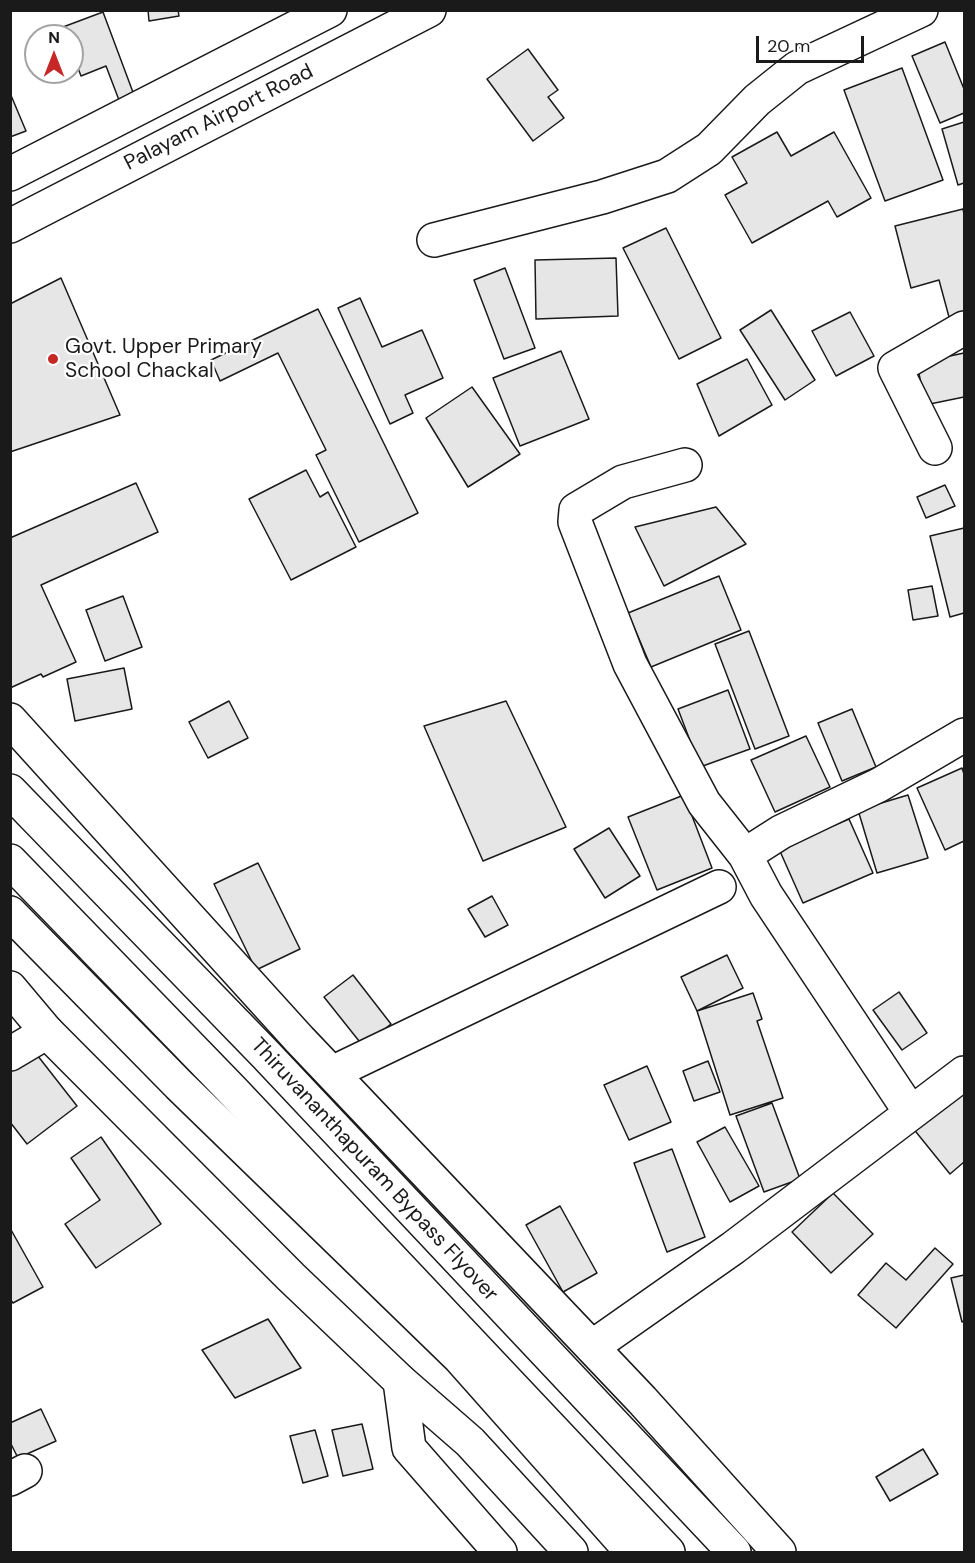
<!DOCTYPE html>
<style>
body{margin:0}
#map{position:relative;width:975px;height:1563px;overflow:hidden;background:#fff;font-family:"DM Sans",sans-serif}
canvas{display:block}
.frame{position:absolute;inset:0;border:12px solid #1a1a1a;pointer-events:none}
.north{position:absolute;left:24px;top:24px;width:60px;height:60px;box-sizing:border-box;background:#fff;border:2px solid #a3a3a3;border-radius:50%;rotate:0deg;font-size:16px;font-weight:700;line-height:24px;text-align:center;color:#1a1a1a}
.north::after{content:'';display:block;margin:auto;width:21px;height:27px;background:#c62828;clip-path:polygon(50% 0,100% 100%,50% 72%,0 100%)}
.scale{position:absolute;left:756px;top:36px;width:108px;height:27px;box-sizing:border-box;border:3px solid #1a1a1a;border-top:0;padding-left:8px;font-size:18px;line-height:21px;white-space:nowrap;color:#1a1a1a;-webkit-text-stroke:4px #fff;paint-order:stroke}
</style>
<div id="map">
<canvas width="975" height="1563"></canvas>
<div class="frame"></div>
<div class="north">N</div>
<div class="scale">20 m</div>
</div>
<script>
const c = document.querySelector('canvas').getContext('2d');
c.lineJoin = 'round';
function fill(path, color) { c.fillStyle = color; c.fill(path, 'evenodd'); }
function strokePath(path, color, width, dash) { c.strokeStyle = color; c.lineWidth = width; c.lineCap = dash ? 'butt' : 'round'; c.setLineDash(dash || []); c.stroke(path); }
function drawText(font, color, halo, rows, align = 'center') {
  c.font = font + ' "DM Sans",sans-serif'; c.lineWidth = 4.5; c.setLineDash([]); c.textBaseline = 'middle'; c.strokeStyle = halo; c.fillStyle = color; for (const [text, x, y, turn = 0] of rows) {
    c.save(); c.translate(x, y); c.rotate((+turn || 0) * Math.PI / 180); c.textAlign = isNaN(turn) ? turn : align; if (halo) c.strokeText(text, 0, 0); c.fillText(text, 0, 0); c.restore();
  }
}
const building = new Path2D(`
 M 148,10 L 178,10 L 179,16 L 149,21 Z
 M 103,12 L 137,103 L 122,108 L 106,66 L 81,76 L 72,52 L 72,36 L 66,36 L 63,27 Z
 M 945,42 L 964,89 L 964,113 L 940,123 L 912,56 Z
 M 528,49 L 558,90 L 548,97 L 564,118 L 533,141 L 487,79 Z
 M 902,68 L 943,180 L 885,201 L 844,90 Z
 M 10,93 L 26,131 L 10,137 Z
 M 964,122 L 964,183 L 958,185 L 942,129 Z
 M 777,132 L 791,156 L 834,132 L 871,198 L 837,217 L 828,201 L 752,243 L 725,195 L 747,183 L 732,157 Z
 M 963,209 L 964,214 L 964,313 L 949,317 L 939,280 L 911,288 L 895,226 Z
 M 666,228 L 721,338 L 679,359 L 623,248 Z
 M 616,258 L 618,316 L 536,319 L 535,260 Z
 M 505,268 L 535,348 L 504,359 L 474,280 Z
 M 61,278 L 120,415 L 10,452 L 10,304 Z
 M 360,298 L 382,347 L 422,330 L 443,378 L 405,395 L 413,413 L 390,424 L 338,308 Z
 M 318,309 L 418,513 L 359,542 L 316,455 L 326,450 L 278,353 L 220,381 L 211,360 Z
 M 771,310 L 815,380 L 785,400 L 740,330 Z
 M 850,312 L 874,356 L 836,376 L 812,331 Z
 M 561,351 L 589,419 L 520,446 L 493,378 Z
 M 964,353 L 964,397 L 925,405 L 917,363 Z
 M 747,359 L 772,405 L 719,436 L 697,384 Z
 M 472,387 L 520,454 L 468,487 L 426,418 Z
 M 306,470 L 320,497 L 328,492 L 356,547 L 291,580 L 249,499 Z
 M 136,483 L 158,532 L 41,585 L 76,662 L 43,677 L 41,674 L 10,688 L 10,538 Z
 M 945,485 L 955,506 L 926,518 L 917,497 Z
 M 716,507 L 746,544 L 664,586 L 635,527 Z
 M 964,528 L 964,613 L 950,617 L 930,536 Z
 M 719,576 L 741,630 L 651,667 L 628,613 Z
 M 932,586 L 938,616 L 913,620 L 908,590 Z
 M 123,596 L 142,647 L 105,661 L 86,610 Z
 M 749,631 L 789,736 L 755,749 L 715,644 Z
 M 124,668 L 132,709 L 75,721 L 67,679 Z
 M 728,690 L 750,749 L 700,767 L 678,709 Z
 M 229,701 L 248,738 L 208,758 L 189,722 Z
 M 506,701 L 566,827 L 483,861 L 424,726 Z
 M 852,709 L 876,767 L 842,781 L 818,723 Z
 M 806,736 L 830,787 L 775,812 L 751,760 Z
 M 962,768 L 964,774 L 964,841 L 945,850 L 917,788 Z
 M 684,795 L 712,868 L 657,890 L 628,817 Z
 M 908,795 L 928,858 L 877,873 L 858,810 Z
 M 849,819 L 873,873 L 803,903 L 779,849 Z
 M 609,828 L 640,876 L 605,898 L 574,849 Z
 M 258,863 L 300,949 L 256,970 L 214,884 Z
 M 492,896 L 508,925 L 485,937 L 468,909 Z
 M 727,955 L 743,988 L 697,1011 L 681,977 Z
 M 353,975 L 391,1024 L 363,1046 L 324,997 Z
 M 899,992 L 927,1033 L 902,1050 L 873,1010 Z
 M 753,993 L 762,1019 L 757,1021 L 783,1098 L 730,1115 L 697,1011 Z
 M 34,1051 L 77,1106 L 27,1144 L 10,1122 L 10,1069 Z
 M 708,1061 L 720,1092 L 694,1101 L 683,1071 Z
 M 647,1066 L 671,1122 L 629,1140 L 604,1085 Z
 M 964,1086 L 964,1162 L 950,1174 L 912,1127 Z
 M 772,1103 L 800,1179 L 764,1192 L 736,1116 Z
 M 725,1127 L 759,1186 L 730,1202 L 697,1142 Z
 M 101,1137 L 161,1224 L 96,1268 L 65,1224 L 100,1200 L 71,1158 Z
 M 672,1149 L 705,1237 L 667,1252 L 634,1163 Z
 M 833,1193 L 873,1234 L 831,1273 L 792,1232 Z
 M 560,1206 L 597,1273 L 563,1292 L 526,1225 Z
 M 10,1228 L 43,1287 L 13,1303 L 10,1299 Z
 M 935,1248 L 953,1264 L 896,1328 L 858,1295 L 886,1263 L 906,1280 Z
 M 964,1275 L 964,1321 L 962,1322 L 951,1278 Z
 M 268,1319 L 301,1368 L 235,1398 L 202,1350 Z
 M 41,1409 L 56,1441 L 18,1458 L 10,1442 L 10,1423 Z
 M 362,1424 L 373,1469 L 343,1476 L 332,1430 Z
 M 315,1430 L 328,1476 L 303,1483 L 290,1436 Z
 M 923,1449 L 938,1474 L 890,1501 L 876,1477 Z`);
fill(building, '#e6e6e6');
strokePath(building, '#1a1a1a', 1.5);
const minor = new Path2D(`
 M 434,240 L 602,197 L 667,176 L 709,149 L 757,100 L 797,68 L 921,10
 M 935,448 L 895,368 L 964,328
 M 685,465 L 623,482 L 576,510 L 575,522 L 630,664 L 704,803 L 745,855 L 781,832 L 879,785 L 964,735
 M 745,855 L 766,895 L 911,1113
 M 10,1054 L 47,1032
 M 332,1073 L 719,887
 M 592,1347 L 733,1248 L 964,1073
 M 400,1381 L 409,1448 L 500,1552
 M 10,1479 L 25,1471`);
const tertiary = new Path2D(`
 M 10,720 L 300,1040 L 642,1400 L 779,1552
 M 10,913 L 179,1085 L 460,1358 L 632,1552
 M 10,988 L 47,1032 L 291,1277 L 400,1381 L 470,1442 L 571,1552`);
const primary = new Path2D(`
 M 10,174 L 330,10
 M 10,226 L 429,10`);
const trunk = new Path2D(`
 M 10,791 L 266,1055 L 734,1552
 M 10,861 L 233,1091 L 668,1552`);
strokePath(minor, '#1a1a1a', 36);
strokePath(tertiary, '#1a1a1a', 36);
strokePath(primary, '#1a1a1a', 36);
strokePath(trunk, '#1a1a1a', 36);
strokePath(minor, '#fff', 33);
strokePath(tertiary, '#fff', 33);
strokePath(primary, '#fff', 33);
strokePath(trunk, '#fff', 33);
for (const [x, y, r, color] of [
 [53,359,6,"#c62828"]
]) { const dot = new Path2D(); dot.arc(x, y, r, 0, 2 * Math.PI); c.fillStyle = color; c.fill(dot); strokePath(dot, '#fff', 2); }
drawText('21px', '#1a1a1a', '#fff', [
 ["Palayam Airport Road",219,118,-27],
 ["Thiruvananthapuram Bypass Flyover",374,1170,47]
]);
drawText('21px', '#1a1a1a', '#fff', [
 ["Govt. Upper Primary",65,347],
 ["School Chackal",65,371]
], 'left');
</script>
